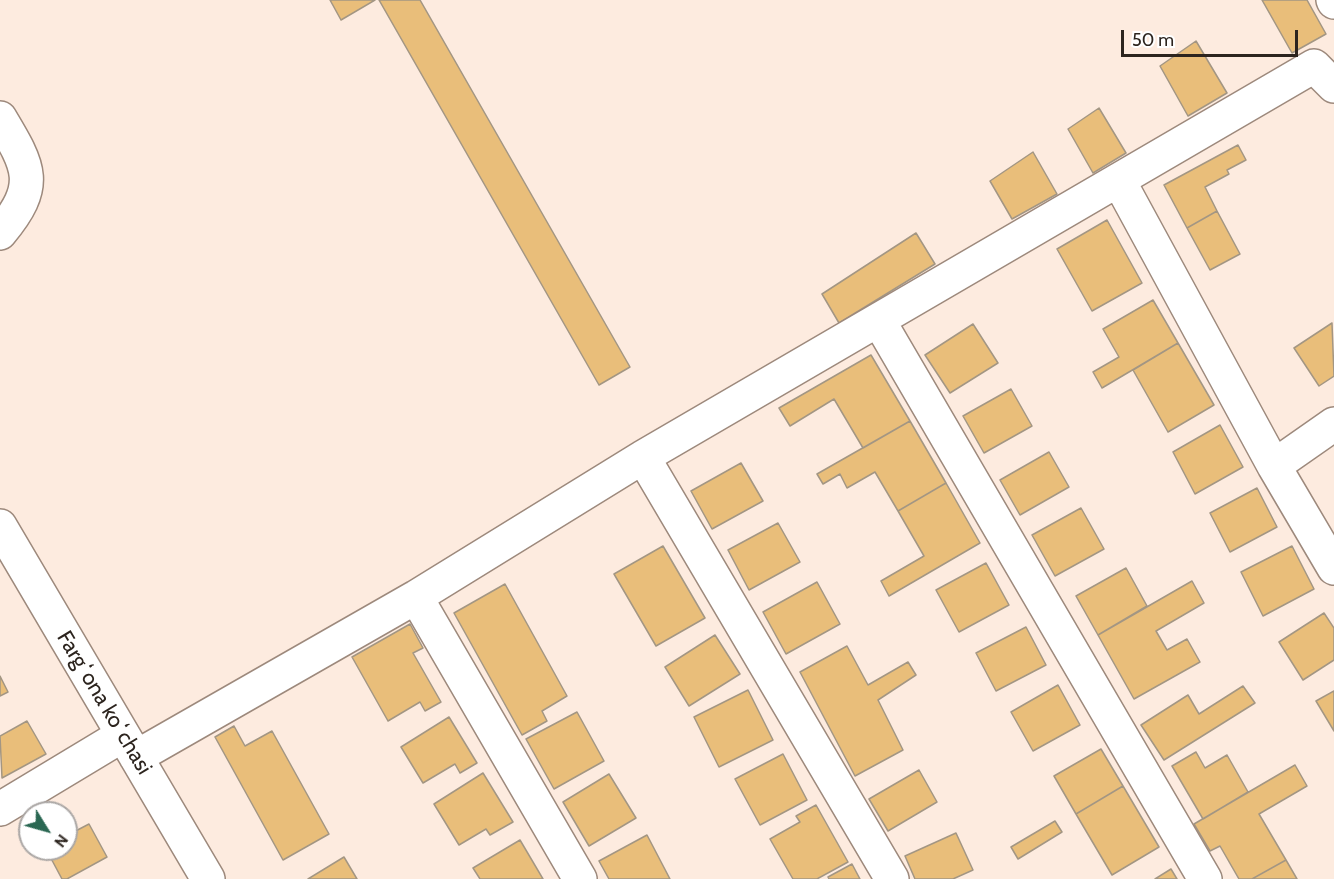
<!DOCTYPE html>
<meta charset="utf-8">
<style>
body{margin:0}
#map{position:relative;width:1334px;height:879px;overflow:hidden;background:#fdebdf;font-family:Cabin,sans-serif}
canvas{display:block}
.north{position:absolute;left:18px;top:801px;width:60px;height:60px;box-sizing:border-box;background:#fff;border:2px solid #aba7a5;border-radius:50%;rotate:127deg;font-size:16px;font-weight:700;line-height:24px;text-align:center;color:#2c241e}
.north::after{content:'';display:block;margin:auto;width:21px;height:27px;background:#2a6752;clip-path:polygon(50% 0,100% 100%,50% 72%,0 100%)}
.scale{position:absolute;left:1121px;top:30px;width:177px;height:27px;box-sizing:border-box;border:3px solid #2c241e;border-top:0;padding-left:8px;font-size:18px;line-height:21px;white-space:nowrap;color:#2c241e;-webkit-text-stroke:4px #fff;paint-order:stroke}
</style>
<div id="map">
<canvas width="1334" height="879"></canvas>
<div class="north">N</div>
<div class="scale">50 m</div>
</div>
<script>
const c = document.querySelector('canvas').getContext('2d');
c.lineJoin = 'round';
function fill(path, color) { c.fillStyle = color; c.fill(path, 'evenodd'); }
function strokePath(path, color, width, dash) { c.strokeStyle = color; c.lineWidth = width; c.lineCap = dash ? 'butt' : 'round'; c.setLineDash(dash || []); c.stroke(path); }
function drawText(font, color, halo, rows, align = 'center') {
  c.font = font + ' Cabin,sans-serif'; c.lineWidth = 5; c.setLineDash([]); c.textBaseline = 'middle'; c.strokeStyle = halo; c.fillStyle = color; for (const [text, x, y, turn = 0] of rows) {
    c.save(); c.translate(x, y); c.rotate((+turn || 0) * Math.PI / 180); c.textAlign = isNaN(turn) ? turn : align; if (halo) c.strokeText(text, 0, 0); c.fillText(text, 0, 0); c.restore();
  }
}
const building = new Path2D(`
 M 330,0 L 375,0 L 341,20 Z
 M 379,0 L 420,0 L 630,367 L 599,385 Z
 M 1262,0 L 1307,0 L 1326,34 L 1292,53 Z
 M 1196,41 L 1227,93 L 1188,116 L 1160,66 Z
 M 1099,108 L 1126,153 L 1093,173 L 1068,129 Z
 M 1238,145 L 1246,160 L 1227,170 L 1229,174 L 1205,187 L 1217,211 L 1187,228 L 1164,185 Z
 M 1033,152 L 1057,194 L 1012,219 L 990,181 Z
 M 1217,211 L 1240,254 L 1210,270 L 1187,228 Z
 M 1107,220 L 1142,283 L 1092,311 L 1057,249 Z
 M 916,233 L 935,264 L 839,323 L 822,294 Z
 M 1153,300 L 1178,343 L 1102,388 L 1093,372 L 1119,357 L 1103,329 Z
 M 1332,323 L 1334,376 L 1319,386 L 1294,348 Z
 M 973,324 L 998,363 L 950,393 L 925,355 Z
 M 1178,343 L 1214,405 L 1168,432 L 1133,370 Z
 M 871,355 L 910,421 L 863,448 L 834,399 L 790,426 L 779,408 Z
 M 1011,389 L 1032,426 L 984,453 L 963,416 Z
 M 910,421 L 946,483 L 898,511 L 875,472 L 847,488 L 840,474 L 823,484 L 817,474 Z
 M 1220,425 L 1243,467 L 1195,494 L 1173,452 Z
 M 1049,452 L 1069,487 L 1020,515 L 1000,480 Z
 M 741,463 L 763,501 L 712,529 L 691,491 Z
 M 946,483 L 980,543 L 889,596 L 881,581 L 924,556 L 898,511 Z
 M 1257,488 L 1277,527 L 1230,552 L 1210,513 Z
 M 1081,508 L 1104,549 L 1055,576 L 1032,535 Z
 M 778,523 L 800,562 L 749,590 L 728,550 Z
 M 663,546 L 705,618 L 656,646 L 614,574 Z
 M 1292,546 L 1314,589 L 1263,616 L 1241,572 Z
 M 986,563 L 1009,605 L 959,632 L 936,590 Z
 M 1126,568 L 1147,606 L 1098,635 L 1076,596 Z
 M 1192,581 L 1204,603 L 1156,631 L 1167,650 L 1187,639 L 1200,662 L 1134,699 L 1098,635 Z
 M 817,582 L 840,624 L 786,654 L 763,612 Z
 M 505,584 L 567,696 L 542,711 L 547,721 L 522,735 L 454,613 Z
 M 1324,613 L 1334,628 L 1334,660 L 1303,680 L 1279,642 Z
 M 410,624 L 423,648 L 413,653 L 441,702 L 425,711 L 420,702 L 388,721 L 352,657 Z
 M 1026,627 L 1046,665 L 996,691 L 976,653 Z
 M 715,635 L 740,674 L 689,706 L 665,667 Z
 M 847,646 L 868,685 L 908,662 L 916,675 L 878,700 L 903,750 L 855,776 L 800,672 Z
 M 0,676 L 8,692 L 0,696 Z
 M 1058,685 L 1080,725 L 1033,751 L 1011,712 Z
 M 1243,686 L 1255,703 L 1164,760 L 1141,725 L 1188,695 L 1199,714 Z
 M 748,690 L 773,740 L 719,767 L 694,717 Z
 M 1334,691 L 1334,731 L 1316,701 Z
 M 577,712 L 604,761 L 554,789 L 526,739 Z
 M 449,717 L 477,763 L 460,773 L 455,764 L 423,783 L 401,747 Z
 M 27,721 L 46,754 L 2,778 L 0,736 Z
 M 234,726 L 245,746 L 272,731 L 329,834 L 283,860 L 215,737 Z
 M 1101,749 L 1123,786 L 1076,814 L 1054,776 Z
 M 1196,752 L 1205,768 L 1227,755 L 1248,792 L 1203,819 L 1172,766 Z
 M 783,754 L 807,800 L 760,825 L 735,779 Z
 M 1295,765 L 1307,786 L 1259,814 L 1286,860 L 1252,879 L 1239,879 L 1220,846 L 1210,851 L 1194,824 Z
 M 919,770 L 937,802 L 888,831 L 869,799 Z
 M 483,773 L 513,822 L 490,835 L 486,829 L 459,845 L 434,804 Z
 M 609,774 L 636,818 L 589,846 L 563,802 Z
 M 1123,786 L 1159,847 L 1112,875 L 1076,814 Z
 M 816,805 L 848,862 L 817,879 L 793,879 L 770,839 L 800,822 L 796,816 Z
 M 1055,821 L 1062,832 L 1018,859 L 1011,847 Z
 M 89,824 L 107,857 L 67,879 L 62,879 L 46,849 L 66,849 L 66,836 Z
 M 956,833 L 973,870 L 953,879 L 915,879 L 905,856 Z
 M 647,835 L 670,879 L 609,879 L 599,861 Z
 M 520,840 L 543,879 L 480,879 L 473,868 Z
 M 344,857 L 357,879 L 308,879 Z
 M 1286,860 L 1297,879 L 1252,879 Z
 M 852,864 L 860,879 L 829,879 L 828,877 Z
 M 1171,869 L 1177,879 L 1155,879 Z`);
fill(building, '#e9be7a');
strokePath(building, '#a39683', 1.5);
const minor = new Path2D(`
 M 1333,0 L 1334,2
 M 0,118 C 30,168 40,185 0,233
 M 1119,181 L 1274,466 L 1334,568
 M 879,321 L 1205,879
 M 643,457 L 892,879
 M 1274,466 L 1334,424
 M 0,526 L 208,879
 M 416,597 L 580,879
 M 136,757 L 416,597 L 643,457 L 1314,66 L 1334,86
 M 0,809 L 123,735`);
strokePath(minor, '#9d897c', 36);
strokePath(minor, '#fff', 33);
drawText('22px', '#2c241e', '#fff', [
 ["Fargʻona koʻchasi",104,703,59]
]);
</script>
